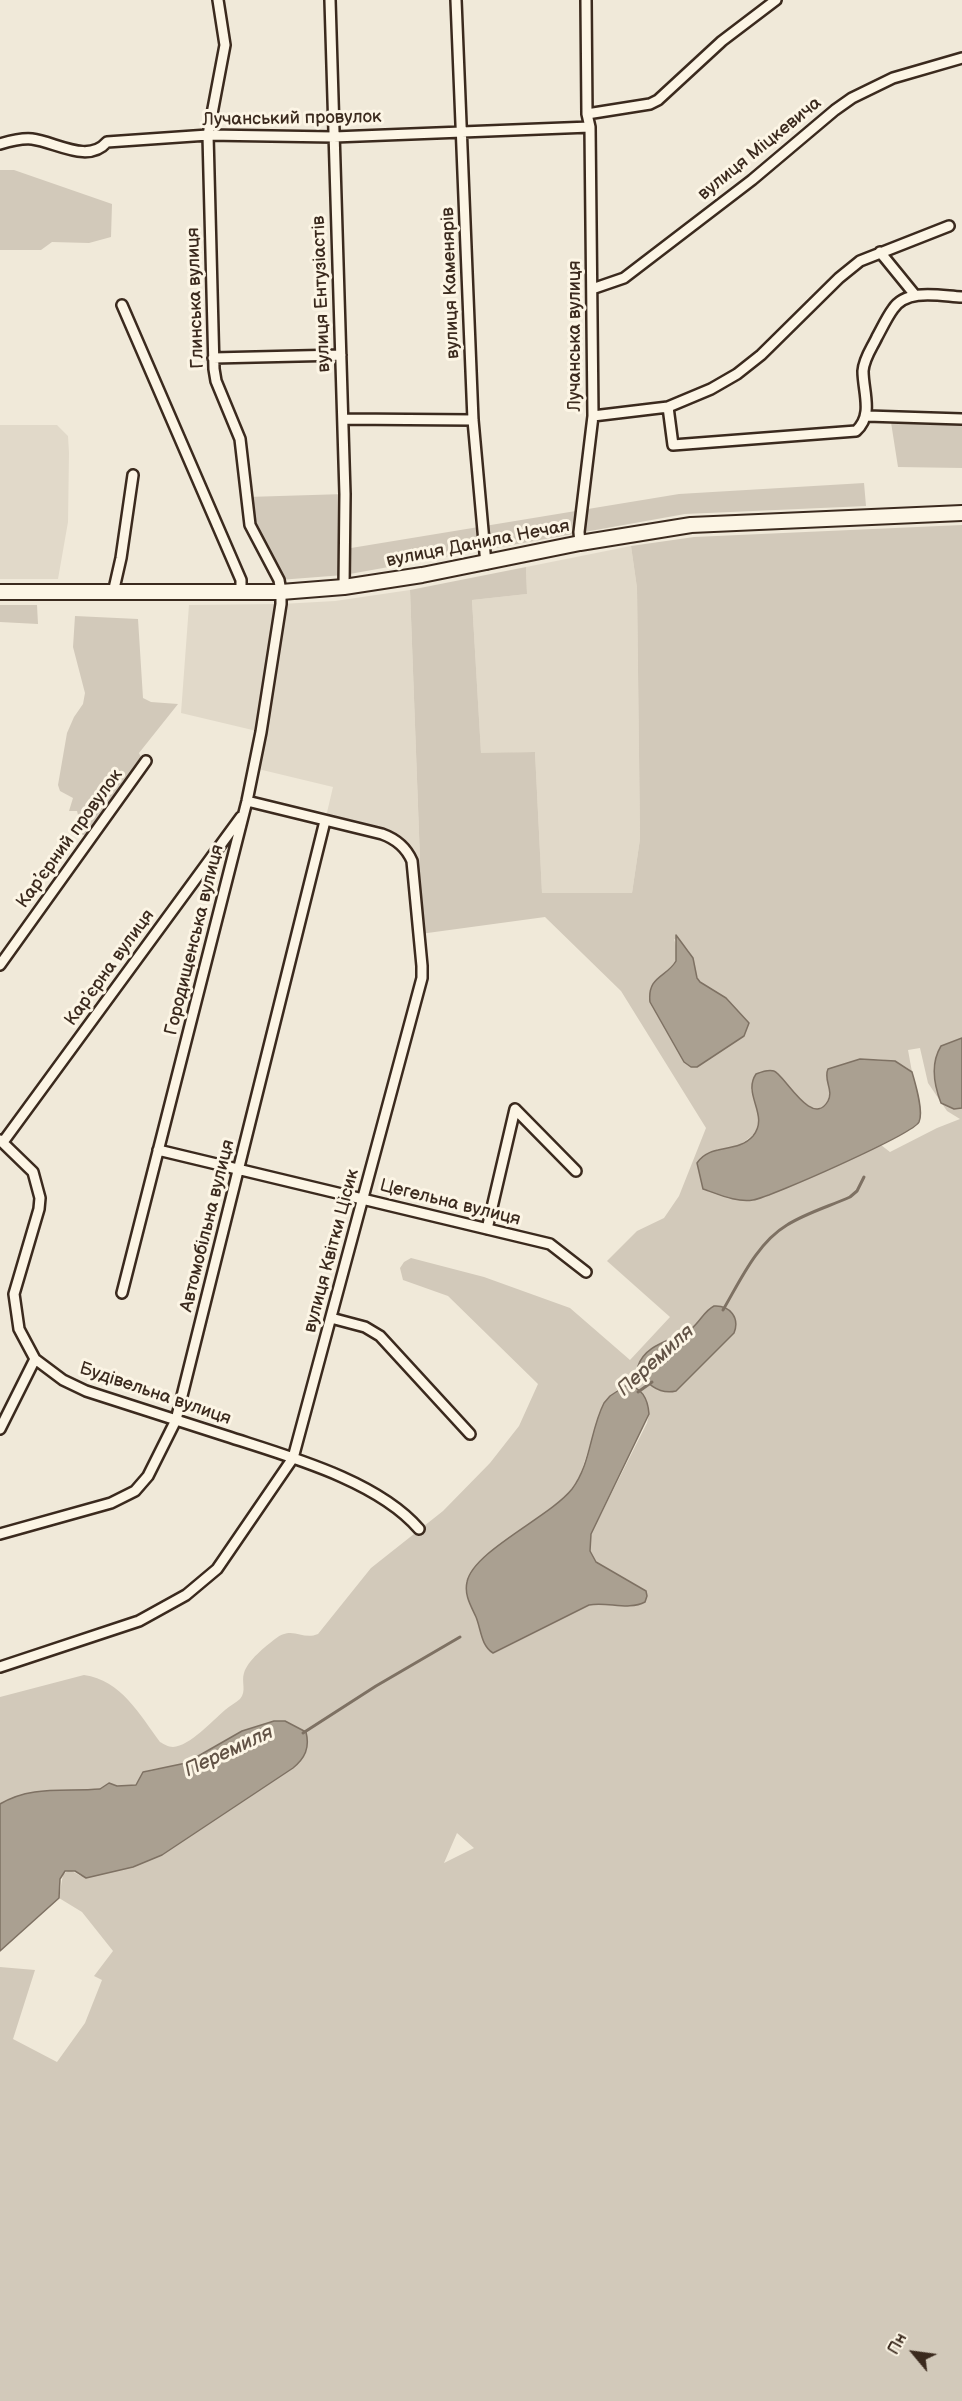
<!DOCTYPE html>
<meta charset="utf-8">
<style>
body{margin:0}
#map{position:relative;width:962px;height:2401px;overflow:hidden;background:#f0e9d9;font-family:"Balsamiq Sans",sans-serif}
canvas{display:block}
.north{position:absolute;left:884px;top:2323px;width:60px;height:60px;-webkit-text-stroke:4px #fcf5e5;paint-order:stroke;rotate:299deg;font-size:16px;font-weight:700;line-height:24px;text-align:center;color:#3b2a1e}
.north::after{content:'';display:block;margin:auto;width:21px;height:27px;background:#3b2a1e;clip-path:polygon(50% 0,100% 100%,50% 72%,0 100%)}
</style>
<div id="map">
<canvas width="962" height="2401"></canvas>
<div class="north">Пн</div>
</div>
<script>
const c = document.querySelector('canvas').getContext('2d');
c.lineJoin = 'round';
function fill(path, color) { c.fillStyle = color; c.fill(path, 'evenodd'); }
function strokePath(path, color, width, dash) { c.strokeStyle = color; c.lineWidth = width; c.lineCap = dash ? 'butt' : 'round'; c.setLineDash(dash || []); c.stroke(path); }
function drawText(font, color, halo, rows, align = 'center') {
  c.font = font + ' "Balsamiq Sans",sans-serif'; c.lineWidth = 6; c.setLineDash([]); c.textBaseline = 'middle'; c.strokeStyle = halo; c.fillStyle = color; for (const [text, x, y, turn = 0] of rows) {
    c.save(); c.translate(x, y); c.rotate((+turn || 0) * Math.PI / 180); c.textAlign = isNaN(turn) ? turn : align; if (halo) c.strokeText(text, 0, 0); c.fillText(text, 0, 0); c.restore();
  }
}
fill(new Path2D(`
 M 57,425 L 68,436 L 69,453 L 68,522 L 58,579 L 0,579 L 0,425 Z
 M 631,546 L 637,588 L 640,839 L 632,893 L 542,894 L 535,752 L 481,754 L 472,600 L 527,594 L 526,567 Z
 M 410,590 L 420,860 L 412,861 L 399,843 L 325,821 L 333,787 L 254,768 L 261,732 L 181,713 L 189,605 L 281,604 L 335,601 Z`), '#e1d9c9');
fill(new Path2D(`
 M 0,170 L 14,170 L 112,204 L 111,237 L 89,243 L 52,242 L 41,250 L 0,250 Z
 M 890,416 L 962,419 L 962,468 L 898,467 Z
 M 864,483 L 866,506 L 685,514 L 344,575 L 279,580 L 253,533 L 247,497 L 345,494 L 345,549 L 679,494 Z
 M 962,525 L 962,2401 L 0,2401 L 0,1967 L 35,1970 L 13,2039 L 57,2062 L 85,2023 L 102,1980 L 94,1976 L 113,1951 L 82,1912 L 59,1898 L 63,1874 L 70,1870 L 81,1876 L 133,1867 L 162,1855 L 293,1768 L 285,1721 C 247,1722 221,1748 188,1762 C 174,1769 157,1766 143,1772 L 136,1785 L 117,1786 L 109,1783 L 100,1789 C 63,1792 33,1785 0,1804 L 0,1697 L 84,1675 C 121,1680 140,1715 160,1742 C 164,1744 168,1747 173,1747 C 190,1746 212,1721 225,1710 C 229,1706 236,1703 240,1699 C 247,1691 241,1682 244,1673 C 248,1660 265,1647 275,1639 C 293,1625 302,1641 318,1634 L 371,1568 L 443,1511 L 490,1463 L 519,1426 L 538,1384 L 448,1296 L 403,1280 L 400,1268 L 404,1262 L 411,1258 L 484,1277 L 570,1308 L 630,1360 L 670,1317 L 607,1261 L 637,1231 L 664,1218 L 679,1196 L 706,1128 L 621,991 L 545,917 L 420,934 L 412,861 L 420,860 L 410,590 L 526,567 L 527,594 L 472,600 L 481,753 L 535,752 L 542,893 L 632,893 L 640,839 L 637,588 L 631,546 L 694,537 ZM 674,939 C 698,950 690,967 700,982 L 726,998 L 650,1002 C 647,975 673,975 677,959 C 678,952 676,945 674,939 ZM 920,1048 L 928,1083 L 947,1111 L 960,1119 L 937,1128 L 890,1152 L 881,1145 L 767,1196 L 751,1201 L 717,1149 L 736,1148 L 753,1135 L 758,1128 L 760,1117 L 751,1089 L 779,1074 C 786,1084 822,1131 829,1096 C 831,1086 824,1079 828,1069 C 853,1062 891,1050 912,1072 L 908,1050 ZM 638,1388 C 648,1399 651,1409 647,1423 L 591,1534 L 590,1551 L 596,1562 L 640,1587 L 645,1591 L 647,1596 L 635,1606 L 595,1603 L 589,1605 L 494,1653 C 472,1631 478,1593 477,1564 L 566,1496 L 579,1478 L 604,1403 L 617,1390 ZM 457,1833 L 474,1848 L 444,1863 Z
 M 0,605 L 37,605 L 38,624 L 0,622 Z
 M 75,616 L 138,619 L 143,698 L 151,702 L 178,704 L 139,753 L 142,759 L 87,837 L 74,830 L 79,819 L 77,811 L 69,811 L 73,798 L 60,791 L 58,785 L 67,733 L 74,717 L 83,704 L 85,693 L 73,647 Z`), '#d2c9ba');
const water = new Path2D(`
 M 676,935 L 693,958 L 697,978 L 700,982 L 726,998 L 749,1023 L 744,1036 L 697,1067 L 691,1067 L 684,1062 L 650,1002 C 647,976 667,977 676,961 Z
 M 962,1038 L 962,1108 L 954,1109 L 941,1103 C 934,1085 930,1064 941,1046 Z
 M 860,1059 L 895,1061 L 912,1072 C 915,1083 924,1111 919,1122 C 913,1134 771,1197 753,1200 C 737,1203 718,1194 703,1189 L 697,1163 C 710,1143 737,1154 753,1136 C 770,1115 742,1095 756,1074 C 761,1072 768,1069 774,1071 C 784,1074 812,1129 828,1101 C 834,1090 823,1080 828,1069 Z
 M 714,1306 C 730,1305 740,1318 734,1333 L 676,1391 C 659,1395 643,1383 638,1366 C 646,1343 673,1341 691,1329 C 700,1322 704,1311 714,1306 Z
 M 625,1386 C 642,1385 648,1400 649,1414 L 591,1534 L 590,1551 L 596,1562 L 646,1591 L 647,1596 L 645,1602 C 629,1611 606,1601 589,1605 L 493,1653 C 481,1646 481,1629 476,1617 C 471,1606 464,1595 467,1582 C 473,1551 550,1517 572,1489 C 591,1464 590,1430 604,1403 L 610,1396 Z
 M 274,1721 L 285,1721 L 306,1732 C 310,1748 305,1758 293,1768 L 162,1855 L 133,1867 L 86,1878 L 75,1871 L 65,1871 L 60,1879 L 59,1898 L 0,1951 L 0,1804 C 31,1785 65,1792 100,1789 L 109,1783 L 117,1786 L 136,1785 L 143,1772 L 186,1763 L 242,1731 Z`);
fill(water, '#aaa091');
strokePath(water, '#7e7163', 1.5);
strokePath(new Path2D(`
 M 723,1310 C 740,1281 757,1243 787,1225 C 806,1213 830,1206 850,1197 L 857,1191 L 864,1177
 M 638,1392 L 652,1382
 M 303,1733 L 376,1686 L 460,1637`), '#7e7163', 3);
const minor = new Path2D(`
 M 330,0 L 345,494 L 344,587
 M 456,0 L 473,420 L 486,564
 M 587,114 L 650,104 L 658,100 L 722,41 L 776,0
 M 0,144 C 10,141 22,138 32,139 C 56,142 88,164 107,142 L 208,135 L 334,137 L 590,127
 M 880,252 L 915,295
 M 592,289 L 624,278 L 752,180 L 835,110 L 852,98 L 893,78 L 962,58
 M 122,305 L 241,580 L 241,592
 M 213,358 L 341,355
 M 668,407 L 673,445 L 856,431 C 874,415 863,392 863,371 C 864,358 872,348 877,337 C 882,328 887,317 893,309 C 907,288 940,296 962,297
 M 593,416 L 668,407 L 711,389 L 737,374 L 761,355 L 839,278 L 860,261 L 949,226
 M 867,416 L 962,419
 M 343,419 L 473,420
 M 580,543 L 579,532 L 593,416 L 590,127 L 587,114 L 586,0
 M 113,593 L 121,558 L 133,475
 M 0,965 L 146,761
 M 0,1140 L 33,1172 L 40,1198 L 39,1209 L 14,1294 L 19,1329 L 35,1359 L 63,1380 L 86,1391 C 133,1406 179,1421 226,1436 C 287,1456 377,1480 419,1529
 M 3,1142 L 241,817
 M 158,1150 L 550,1244 L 586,1272
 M 487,1229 L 515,1109 L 576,1171
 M 122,1293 L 247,801 L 261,732 L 281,604 L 281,592 L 279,580 L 250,525 L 240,439 L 216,381 L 214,369 L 208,135 L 225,45 L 218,0
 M 331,1318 L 365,1327 L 380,1336 L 470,1434
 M 0,1429 L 35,1359
 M 0,1534 L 111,1503 L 135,1491 L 148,1476 L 176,1420 L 325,821
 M 0,1667 L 139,1621 L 186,1595 L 217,1569 L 293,1458 L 422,978 L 422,966 L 412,861 C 406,847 396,839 382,834 L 247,801`);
const secondary = new Path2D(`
 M 0,592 L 281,592 L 344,587 L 422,575 L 580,543 L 691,525 L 962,513`);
strokePath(minor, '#3b2a1e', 14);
strokePath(secondary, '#3b2a1e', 18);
strokePath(minor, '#fcf5e5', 9);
strokePath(secondary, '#fcf5e5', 14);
drawText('18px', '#3b2a1e', '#fcf5e5', [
 ["Лучанський провулок",292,119,-1],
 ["вулиця Міцкевича",760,149,-39],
 ["вулиця Каменярів",451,283,-92],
 ["вулиця Ентузіастів",322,294,-92],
 ["Глинська вулиця",196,298,-92],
 ["Лучанська вулиця",575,336,-90],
 ["вулиця Данила Нечая",478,544,-11],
 ["Карʼєрний провулок",70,839,-54],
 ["Городищенська вулиця",195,940,-76],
 ["Карʼєрна вулиця",110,968,-54],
 ["Цегельна вулиця",450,1203,14],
 ["Автомобільна вулиця",208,1226,-76],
 ["вулиця Квітки Цісик",332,1251,-75],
 ["Будівельна вулиця",155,1394,19]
]);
drawText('italic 20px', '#625346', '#fcf5e5', [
 ["Перемиля",656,1361,-42],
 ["Перемиля",229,1752,-25]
]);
</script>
